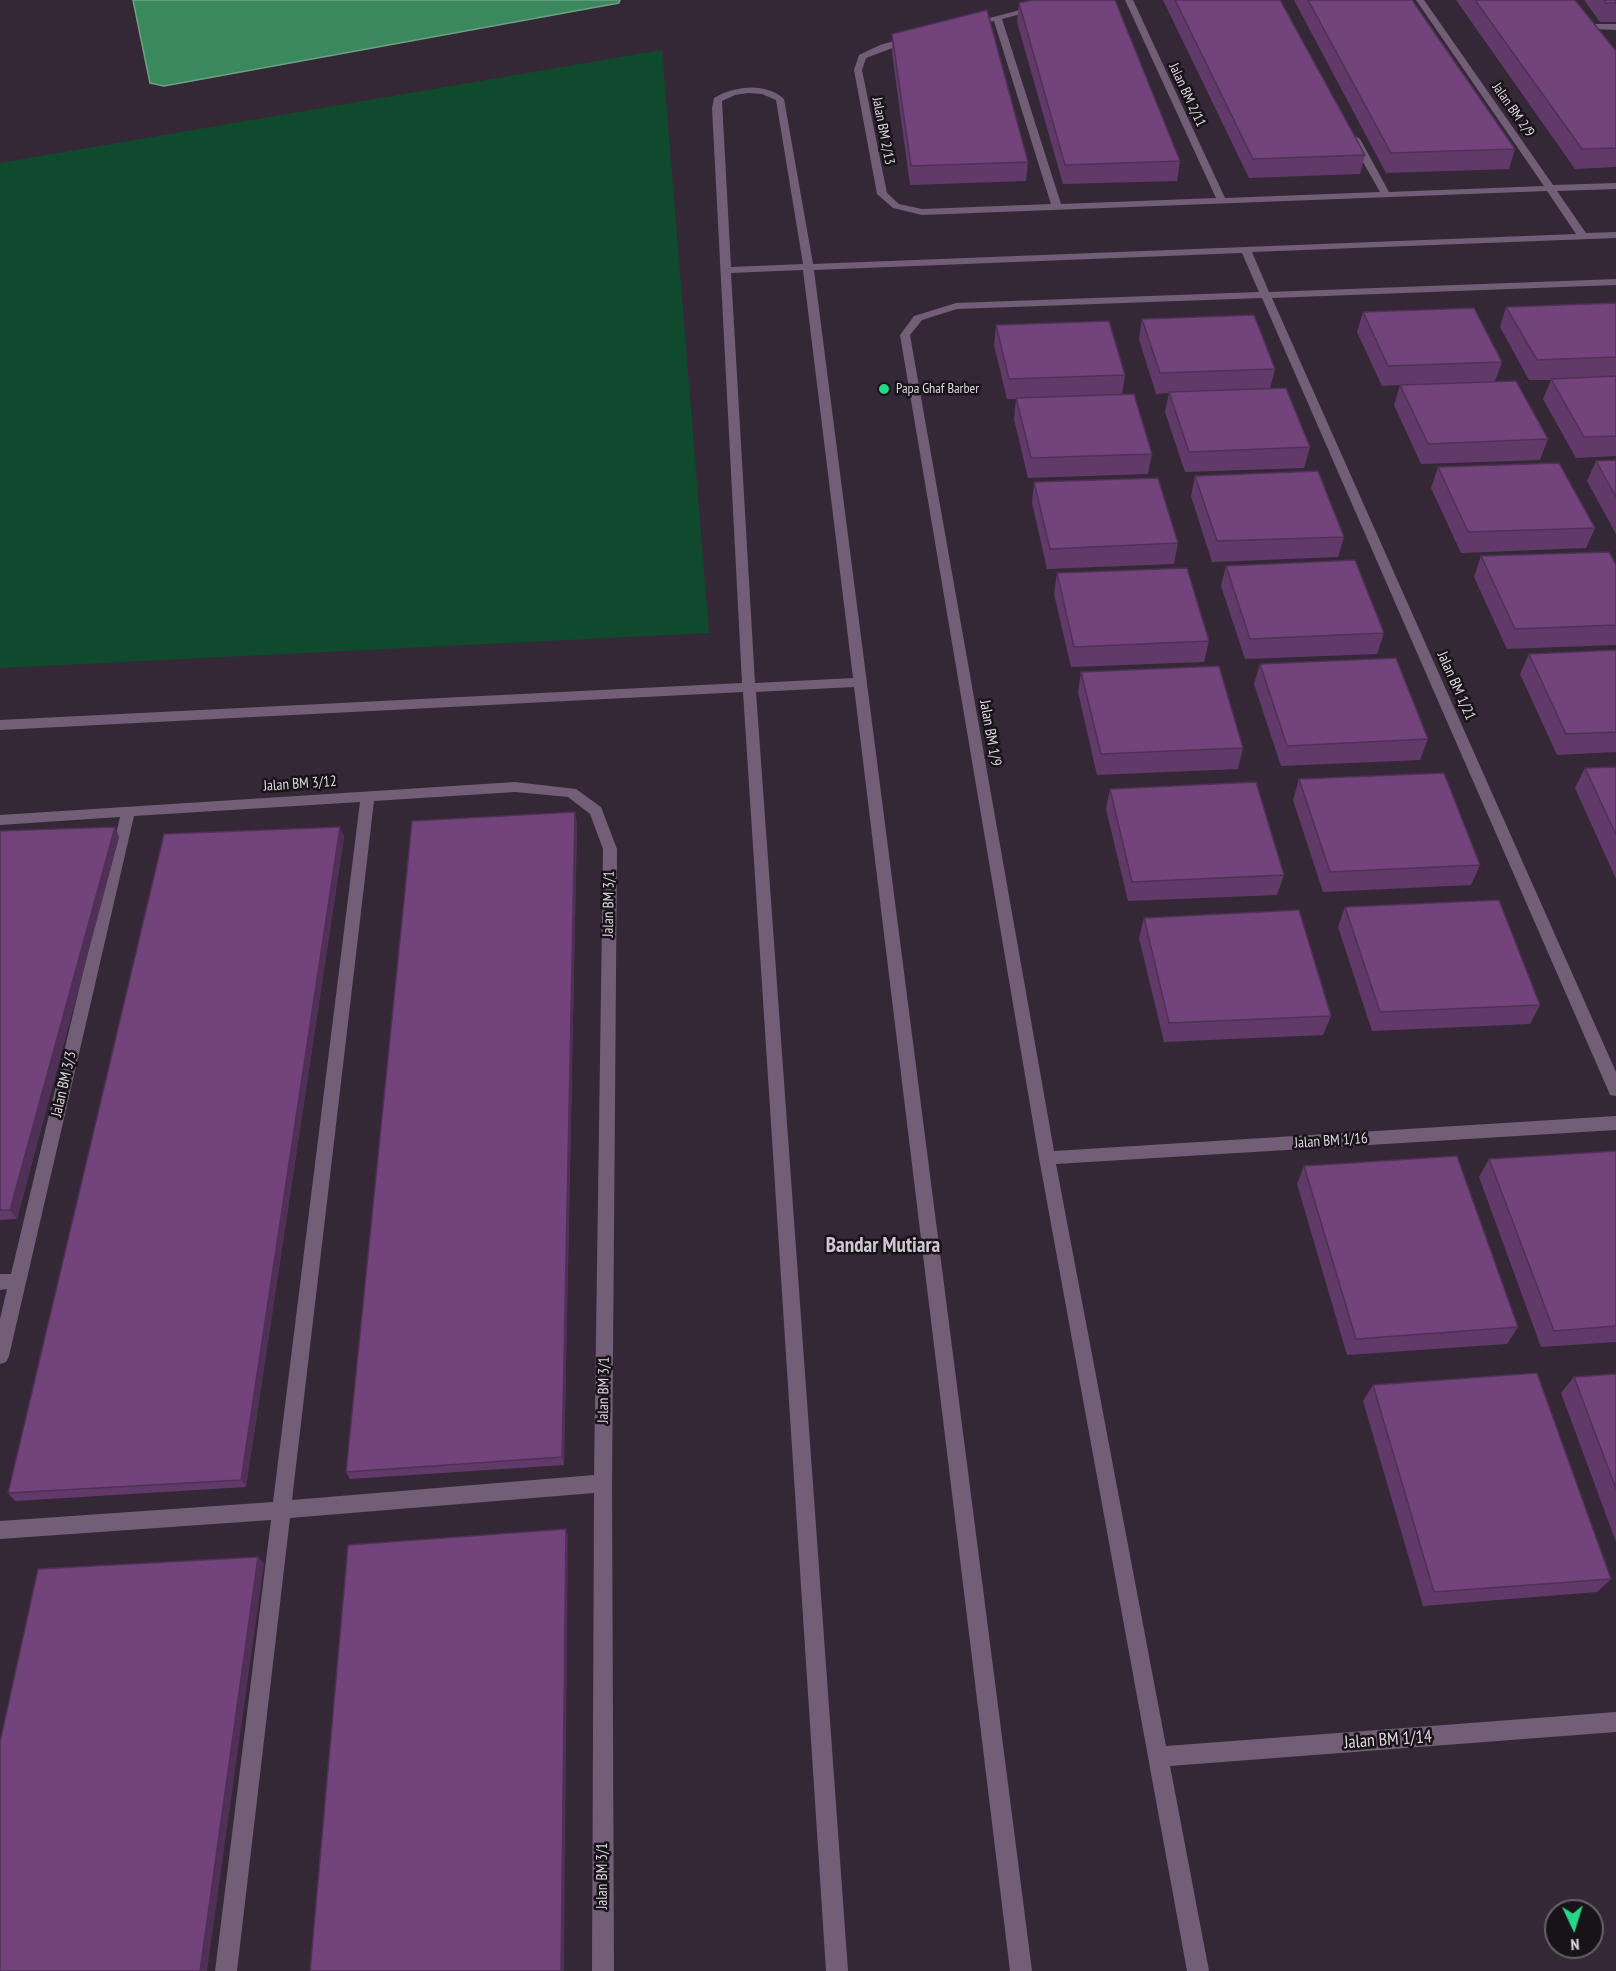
<!DOCTYPE html>
<style>
body{margin:0}
#map{position:relative;width:1616px;height:1971px;overflow:hidden;background:#342836;font-family:"PT Sans Narrow",sans-serif}
canvas{display:block}
.north{position:absolute;left:1544px;top:1899px;width:60px;height:60px;box-sizing:border-box;background:#181319;border:2px solid #686269;border-radius:50%;rotate:176deg;font-size:16px;font-weight:700;line-height:24px;text-align:center;color:#dfd8e1}
.north::after{content:'';display:block;margin:auto;width:21px;height:27px;background:#24d886;clip-path:polygon(50% 0,100% 100%,50% 72%,0 100%)}
</style>
<div id="map">
<canvas width="1616" height="1971"></canvas>
<div class="north">N</div>
</div>
<script>
const c = document.querySelector('canvas').getContext('2d');
c.lineJoin = 'round';
function fill(path, color) { c.fillStyle = color; c.fill(path, 'evenodd'); }
function strokePath(path, color, width, dash) { c.strokeStyle = color; c.lineWidth = width; c.lineCap = dash ? 'butt' : 'round'; c.setLineDash(dash || []); c.stroke(path); }
function drawText(font, color, halo, rows, align = 'center') {
  c.font = font + ' "PT Sans Narrow",sans-serif'; c.lineWidth = 5; c.setLineDash([]); c.textBaseline = 'middle'; c.strokeStyle = halo; c.fillStyle = color; for (const [text, x, y, turn = 0] of rows) {
    c.save(); c.translate(x, y); c.rotate((+turn || 0) * Math.PI / 180); c.textAlign = isNaN(turn) ? turn : align; if (halo) c.strokeText(text, 0, 0); c.fillText(text, 0, 0); c.restore();
  }
}
fill(new Path2D(`
 M 662,50 L 709,633 L 0,668 L 0,163 Z`), '#104a2d');
const water = new Path2D(`
 M 133,0 L 620,0 L 619,3 L 164,86 L 150,83 Z`);
fill(water, '#3c885e');
strokePath(water, '#6da085', 1.5);
fill(new Path2D(`
 M 1059,0 L 1073,0 L 1002,19 L 1061,204 L 1216,198 L 1125,0 L 1133,0 L 1225,198 L 1380,192 L 1350,139 L 1355,136 L 1360,139 L 1389,192 L 1544,186 L 1416,0 L 1424,0 L 1553,185 L 1616,183 L 1616,189 L 1557,191 L 1586,233 L 1616,232 L 1616,238 L 1252,252 L 1269,292 L 1616,279 L 1616,285 L 1272,298 L 1616,1072 L 1616,1096 L 1610,1095 L 1608,1090 L 1262,298 L 957,309 L 922,320 L 910,335 L 1054,1151 L 1616,1116 L 1616,1130 L 1056,1164 L 1166,1746 L 1616,1712 L 1616,1732 L 1170,1766 L 1209,1971 L 1187,1971 L 1039,1158 L 900,335 L 914,316 L 956,303 L 1259,292 L 1242,253 L 814,270 L 1032,1971 L 1010,1971 L 854,687 L 756,692 L 848,1971 L 826,1971 L 743,692 L 0,730 L 0,720 L 742,683 L 712,108 L 714,98 C 735,86 765,82 784,99 L 813,264 L 1576,234 L 1547,191 L 922,215 L 893,208 L 877,194 L 854,70 L 859,55 L 880,45 L 912,36 L 916,39 L 866,58 L 862,70 L 887,193 L 899,204 L 922,209 L 1051,204 L 994,21 L 970,27 L 966,24 ZM 748,93 L 762,94 L 776,100 L 803,264 L 731,267 L 722,101 L 735,95 ZM 803,270 L 853,678 L 755,683 L 731,273 Z
 M 1595,24 L 1616,24 L 1616,30 L 1592,29 L 1592,25 Z
 M 515,782 L 576,789 L 601,807 L 617,849 L 612,1483 L 614,1971 L 592,1971 L 594,1493 L 290,1518 L 237,1971 L 215,1971 L 271,1520 L 0,1539 L 0,1521 L 273,1502 L 360,802 L 134,816 L 9,1356 L 6,1362 L 0,1364 L 0,1319 L 7,1289 L 0,1290 L 0,1274 L 11,1274 L 120,817 L 0,825 L 0,815 ZM 515,792 L 568,797 L 590,814 L 603,849 L 594,1475 L 292,1500 L 374,801 Z`), '#725e76');
fill(new Path2D(`
 M 1163,0 L 1280,0 L 1365,155 L 1360,174 L 1249,178 Z
 M 1294,0 L 1412,0 L 1515,149 L 1509,169 L 1386,173 Z
 M 1456,0 L 1575,0 L 1616,51 L 1616,167 L 1575,169 Z
 M 1584,0 L 1616,0 L 1616,22 L 1600,22 Z
 M 1019,3 L 1180,161 L 1177,181 L 1063,184 L 1017,22 Z
 M 892,34 L 1028,162 L 1026,181 L 910,185 L 892,53 Z
 M 1616,303 L 1616,456 L 1576,458 L 1543,399 L 1551,380 L 1529,380 L 1500,327 L 1506,307 Z
 M 1363,312 L 1502,362 L 1495,381 L 1548,439 L 1540,460 L 1421,464 L 1394,405 L 1400,385 L 1382,386 L 1357,332 Z
 M 1142,319 L 1275,369 L 1270,389 L 1310,447 L 1304,468 L 1185,472 L 1165,412 L 1169,393 L 1156,394 L 1139,339 Z
 M 996,325 L 1125,375 L 1122,395 L 1152,454 L 1148,474 L 1028,478 L 1014,419 L 1016,399 L 1007,399 L 994,345 Z
 M 1616,460 L 1616,534 L 1587,481 L 1596,461 Z
 M 1438,467 L 1595,528 L 1586,548 L 1461,553 L 1431,488 Z
 M 1195,476 L 1344,537 L 1338,557 L 1212,562 L 1191,496 Z
 M 1034,482 L 1178,543 L 1174,564 L 1047,569 L 1032,503 Z
 M 1481,556 L 1616,565 L 1616,645 L 1507,649 L 1474,577 Z
 M 1226,566 L 1384,633 L 1377,654 L 1245,659 L 1221,586 Z
 M 1057,573 L 1209,641 L 1204,662 L 1071,667 L 1054,594 Z
 M 1616,650 L 1616,752 L 1557,755 L 1520,674 L 1529,654 Z
 M 1260,664 L 1428,739 L 1420,760 L 1281,766 L 1254,684 Z
 M 1081,672 L 1243,748 L 1238,769 L 1097,775 L 1078,692 Z
 M 1616,767 L 1616,879 L 1575,788 L 1585,768 Z
 M 1299,779 L 1480,865 L 1471,885 L 1323,892 L 1293,800 Z
 M 1110,789 L 1284,875 L 1277,895 L 1128,901 L 1106,809 Z
 M 577,823 L 564,1465 L 350,1479 L 346,1472 Z
 M 340,827 L 344,837 L 246,1487 L 15,1501 L 8,1493 Z
 M 0,831 L 119,837 L 17,1219 L 0,1220 Z
 M 1345,907 L 1540,1005 L 1530,1024 L 1372,1031 L 1338,927 Z
 M 1144,918 L 1331,1016 L 1323,1035 L 1164,1042 L 1139,938 Z
 M 1616,1151 L 1616,1342 L 1541,1347 L 1479,1177 L 1489,1159 Z
 M 1304,1166 L 1518,1327 L 1507,1344 L 1347,1355 L 1297,1184 Z
 M 1616,1374 L 1616,1542 L 1561,1393 L 1574,1377 Z
 M 1373,1385 L 1611,1579 L 1597,1592 L 1423,1606 L 1363,1401 Z`), '#623a6a');
fill(new Path2D(`
 M 575,812 L 577,823 L 564,1465 L 562,1457 Z
 M 115,827 L 119,837 L 17,1219 L 10,1210 Z
 M 340,827 L 344,837 L 246,1487 L 241,1480 Z
 M 566,1529 L 568,1536 L 564,1971 L 561,1971 Z
 M 258,1557 L 264,1564 L 207,1971 L 200,1971 Z`), '#503056');
const building = new Path2D(`
 M 1033,0 L 1115,0 L 1180,161 L 1065,165 L 1019,3 Z
 M 1175,0 L 1280,0 L 1365,155 L 1253,159 Z
 M 1308,0 L 1412,0 L 1515,149 L 1391,153 Z
 M 1475,0 L 1575,0 L 1616,51 L 1616,148 L 1582,149 Z
 M 1604,0 L 1616,0 L 1616,3 L 1606,3 Z
 M 987,10 L 1028,162 L 911,166 L 892,34 Z
 M 1616,303 L 1616,357 L 1537,360 L 1506,307 Z
 M 1474,308 L 1502,362 L 1388,366 L 1363,312 Z
 M 1254,315 L 1275,369 L 1160,373 L 1142,319 Z
 M 1109,321 L 1125,375 L 1009,379 L 996,325 Z
 M 1616,376 L 1616,436 L 1584,437 L 1551,379 Z
 M 1516,381 L 1548,439 L 1428,444 L 1400,385 Z
 M 1286,388 L 1310,447 L 1189,452 L 1169,392 Z
 M 1134,394 L 1152,454 L 1031,458 L 1016,398 Z
 M 1616,460 L 1616,497 L 1596,461 Z
 M 1559,463 L 1595,528 L 1468,532 L 1438,467 Z
 M 1318,471 L 1344,537 L 1217,541 L 1195,476 Z
 M 1158,478 L 1178,543 L 1050,549 L 1034,482 Z
 M 1609,552 L 1616,565 L 1616,625 L 1515,629 L 1481,556 Z
 M 1355,560 L 1384,633 L 1250,639 L 1226,566 Z
 M 1187,568 L 1209,641 L 1074,647 L 1057,573 Z
 M 1616,650 L 1616,732 L 1566,734 L 1529,654 Z
 M 1396,658 L 1428,739 L 1287,746 L 1260,664 Z
 M 1219,666 L 1243,748 L 1101,754 L 1081,672 Z
 M 1616,767 L 1616,835 L 1585,768 Z
 M 1444,773 L 1480,865 L 1330,872 L 1299,779 Z
 M 1256,782 L 1284,875 L 1132,882 L 1110,789 Z
 M 575,812 L 562,1457 L 346,1472 L 412,821 Z
 M 115,827 L 10,1210 L 0,1210 L 0,831 Z
 M 340,827 L 241,1480 L 8,1493 L 164,834 Z
 M 1499,900 L 1540,1005 L 1380,1012 L 1345,907 Z
 M 1299,910 L 1331,1016 L 1169,1023 L 1144,918 Z
 M 1616,1151 L 1616,1326 L 1554,1331 L 1489,1159 Z
 M 1457,1156 L 1518,1327 L 1356,1339 L 1304,1166 Z
 M 1537,1373 L 1611,1579 L 1434,1592 L 1373,1385 Z
 M 1616,1374 L 1616,1489 L 1574,1377 Z
 M 566,1529 L 561,1971 L 310,1971 L 348,1545 Z
 M 258,1557 L 200,1971 L 0,1971 L 0,1742 L 38,1569 Z`);
fill(building, '#72447b');
strokePath(building, '#503056', 1.5);
for (const [x, y, r, color] of [
 [884,389,6,"#24d886"]
]) { const dot = new Path2D(); dot.arc(x, y, r, 0, 2 * Math.PI); c.fillStyle = color; c.fill(dot); strokePath(dot, '#181319', 2); }
drawText('14px', '#dfd8e1', '#181319', [
 ["Jalan BM 2/11",1187,95,65],
 ["Jalan BM 2/9",1513,110,55],
 ["Jalan BM 2/13",883,131,79]
]);
drawText('14px', '#dfd8e1', '#181319', [
 ["Papa Ghaf Barber",896,389]
], 'left');
drawText('15px', '#dfd8e1', '#181319', [
 ["Jalan BM 1/21",1456,686,66],
 ["Jalan BM 1/9",990,733,80],
 ["Jalan BM 3/12",300,784,-4],
 ["Jalan BM 3/1",609,904,-89],
 ["Jalan BM 3/3",64,1084,-77],
 ["Jalan BM 1/16",1331,1141,-4],
 ["Jalan BM 3/1",604,1390,-89],
 ["Jalan BM 3/1",603,1876,-90]
]);
drawText('18px', '#dfd8e1', '#181319', [
 ["Jalan BM 1/14",1388,1740,-4]
]);
drawText('bold 21px', '#d4c5d6', '#181319', [
 ["Bandar Mutiara",883,1246]
]);
</script>
